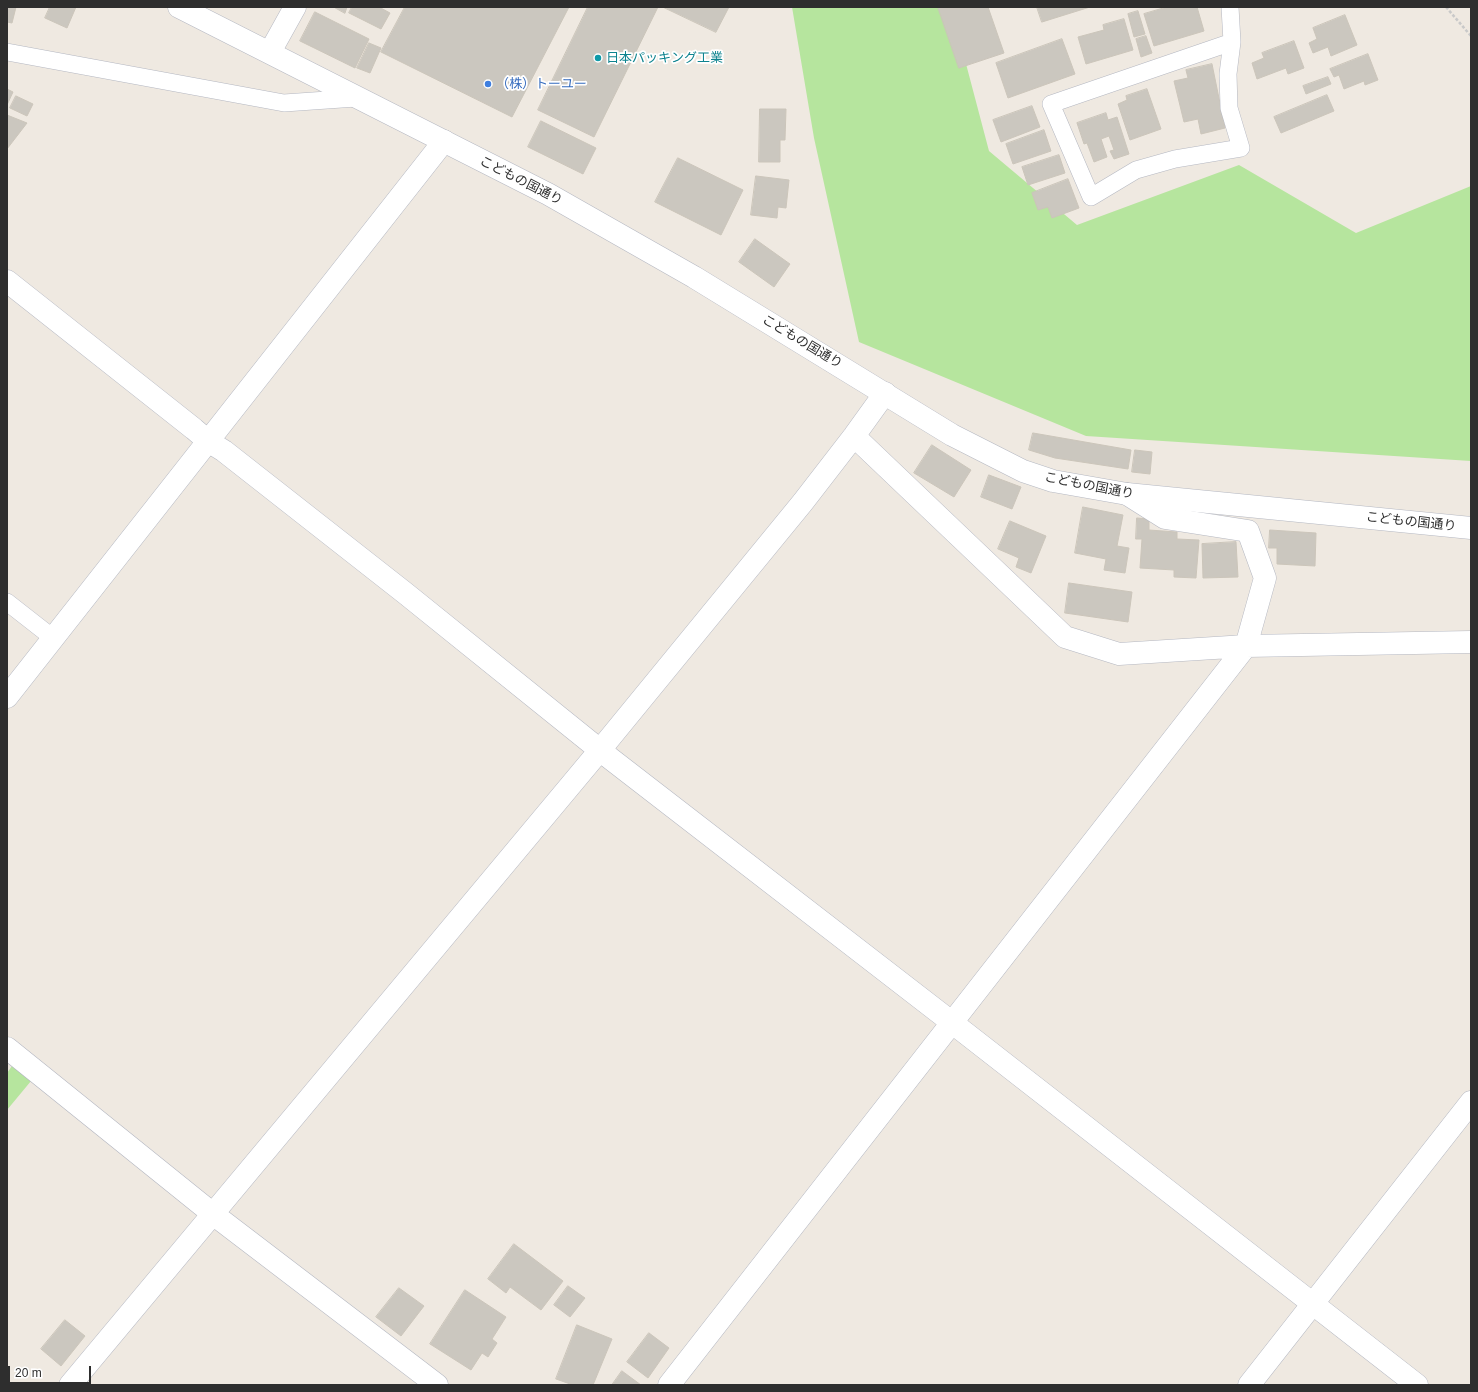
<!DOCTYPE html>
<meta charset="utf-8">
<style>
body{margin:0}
#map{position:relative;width:1478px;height:1392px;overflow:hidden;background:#efe9e1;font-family:Helvetica,sans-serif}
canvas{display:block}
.frame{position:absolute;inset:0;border:8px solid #2e2e2e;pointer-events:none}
.scale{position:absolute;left:8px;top:1366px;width:83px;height:18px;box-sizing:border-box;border:2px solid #2e2e2e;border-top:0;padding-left:5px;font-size:12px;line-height:14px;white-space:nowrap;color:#2e2e2e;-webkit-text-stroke:3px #fff;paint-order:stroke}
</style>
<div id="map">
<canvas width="1478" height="1392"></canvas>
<div class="frame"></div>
<div class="scale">20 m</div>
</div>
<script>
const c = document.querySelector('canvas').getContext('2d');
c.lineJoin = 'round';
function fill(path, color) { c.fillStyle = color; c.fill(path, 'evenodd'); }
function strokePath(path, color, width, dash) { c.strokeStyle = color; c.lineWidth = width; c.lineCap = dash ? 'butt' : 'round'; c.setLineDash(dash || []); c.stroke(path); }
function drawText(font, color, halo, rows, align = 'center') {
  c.font = font + ' Helvetica,"Noto Sans JP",sans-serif'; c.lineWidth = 3.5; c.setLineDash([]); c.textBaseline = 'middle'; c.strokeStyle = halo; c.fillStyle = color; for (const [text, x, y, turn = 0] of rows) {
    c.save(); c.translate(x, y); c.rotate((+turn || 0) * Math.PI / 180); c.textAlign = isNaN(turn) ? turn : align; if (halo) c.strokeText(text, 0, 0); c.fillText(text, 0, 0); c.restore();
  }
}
fill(new Path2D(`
 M 792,7 L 951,7 L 989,151 L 1077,225 L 1239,165 L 1356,233 L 1471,186 L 1471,461 L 1086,436 L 859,342 L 814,138 Z
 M 12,1066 L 31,1081 L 7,1110 L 7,1073 Z`), '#b6e59e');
const building = new Path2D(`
 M 7,7 L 16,7 L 12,23 L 7,22 Z
 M 50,7 L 76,7 L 67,28 L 45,18 Z
 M 334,7 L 347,7 L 345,13 Z
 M 352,7 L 379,7 L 390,13 L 381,29 L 349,13 Z
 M 405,7 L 569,7 L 512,117 L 381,52 Z
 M 588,7 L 658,7 L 594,137 L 538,110 Z
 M 663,7 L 729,7 L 716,32 Z
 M 938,7 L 988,7 L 1004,53 L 959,68 Z
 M 1037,7 L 1090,7 L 1042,22 Z
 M 1167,7 L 1197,7 L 1204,31 L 1154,46 L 1144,14 Z
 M 1138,11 L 1145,34 L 1134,37 L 1128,14 Z
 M 315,12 L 369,39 L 355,68 L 300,41 Z
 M 1345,15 L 1357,45 L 1331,56 L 1328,47 L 1313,53 L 1309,43 L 1317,39 L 1313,28 Z
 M 1124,19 L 1133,50 L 1086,64 L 1078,37 L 1104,30 L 1103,25 Z
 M 1146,36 L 1152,53 L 1141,57 L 1136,39 Z
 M 1062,39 L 1075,74 L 1008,98 L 996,63 Z
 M 1294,41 L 1304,68 L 1288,74 L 1286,68 L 1257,79 L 1252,63 L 1264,58 L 1262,53 Z
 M 369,43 L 381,48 L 370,73 L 357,68 Z
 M 1368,54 L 1378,80 L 1365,85 L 1364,81 L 1344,89 L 1339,75 L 1334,77 L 1330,69 Z
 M 1212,64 L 1225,128 L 1201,134 L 1198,119 L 1184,122 L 1174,81 L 1188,78 L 1186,70 Z
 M 1328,77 L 1331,84 L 1306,94 L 1303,86 Z
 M 7,89 L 13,92 L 7,105 Z
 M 1147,89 L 1161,129 L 1130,140 L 1118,104 L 1127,100 L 1126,96 Z
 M 1327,95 L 1334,111 L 1281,133 L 1274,117 Z
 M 16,96 L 33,104 L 27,116 L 10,108 Z
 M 1032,106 L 1040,127 L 1001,142 L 993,120 Z
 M 760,109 L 786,109 L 785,140 L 780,140 L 780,162 L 759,162 Z
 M 1106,113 L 1108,120 L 1117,117 L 1129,154 L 1114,159 L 1110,151 L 1114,150 L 1109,136 L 1101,139 L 1107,157 L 1094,162 L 1087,143 L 1084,144 L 1077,123 Z
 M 7,115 L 27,123 L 7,149 Z
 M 541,121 L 596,148 L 583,174 L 528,147 Z
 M 1044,130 L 1051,151 L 1013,164 L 1006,144 Z
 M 1059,155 L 1065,173 L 1028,185 L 1022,167 Z
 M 678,158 L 743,190 L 721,235 L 655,202 Z
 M 756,176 L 789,180 L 786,208 L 778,207 L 777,218 L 751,215 Z
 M 1068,179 L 1079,208 L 1052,218 L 1048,207 L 1038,210 L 1032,193 Z
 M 755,239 L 790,264 L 774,287 L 739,262 Z
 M 1033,433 L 1131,450 L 1128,469 L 1055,458 L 1029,450 Z
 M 932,445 L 971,470 L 954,497 L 914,473 Z
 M 1135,450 L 1152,452 L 1150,474 L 1132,472 Z
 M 989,475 L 1021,487 L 1012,509 L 981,497 Z
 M 1083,507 L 1123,515 L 1117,546 L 1129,548 L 1125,573 L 1104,570 L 1106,559 L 1075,553 Z
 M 1137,518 L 1149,519 L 1149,530 L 1177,532 L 1177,539 L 1199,540 L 1196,578 L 1174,577 L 1174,570 L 1140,568 L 1142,539 L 1136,539 Z
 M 1010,521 L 1046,536 L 1031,573 L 1016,567 L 1019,558 L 998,549 Z
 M 1270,530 L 1316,533 L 1315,566 L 1277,564 L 1277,548 L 1269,548 Z
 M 1236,542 L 1238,577 L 1203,578 L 1202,544 Z
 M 1069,583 L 1132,592 L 1128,622 L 1065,613 Z
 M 514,1244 L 563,1281 L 541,1310 L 510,1287 L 506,1293 L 488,1279 Z
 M 568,1286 L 585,1298 L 570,1317 L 554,1305 Z
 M 399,1288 L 424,1306 L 401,1336 L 376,1317 Z
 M 465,1290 L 506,1317 L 492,1339 L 497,1343 L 488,1357 L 482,1353 L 471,1370 L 430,1344 Z
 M 65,1320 L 85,1336 L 61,1366 L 41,1349 Z
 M 577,1325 L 612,1339 L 593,1385 L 573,1385 L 556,1379 Z
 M 649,1333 L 669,1348 L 648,1378 L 627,1362 Z
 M 622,1371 L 641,1385 L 612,1385 Z`);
fill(building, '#cbc7bf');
strokePath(building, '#cbc5ba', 1);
const lane = new Path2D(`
 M 1230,7 L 1232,42 L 1228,74 L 1229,108 L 1241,148 L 1175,159 L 1136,170 L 1091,197 L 1051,104 L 1232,42
 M 7,52 L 284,103 L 356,98
 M 7,602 L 53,638`);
const street = new Path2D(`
 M 270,52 L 295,7
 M 7,281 L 194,429 L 208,441 L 224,451 L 405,593 L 611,759 L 941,1014 L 1417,1385
 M 854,436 L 1065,637 L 1119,654 L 1246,646 L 1471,642
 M 7,697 L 444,141
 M 7,1048 L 213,1214 L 437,1385
 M 70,1385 L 600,750 L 803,502 L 854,436 L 885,393
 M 669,1385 L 1246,646 L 1265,578 L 1248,531 L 1165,518 L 1127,494
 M 1249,1385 L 1471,1102`);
const secondary = new Path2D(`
 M 179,7 L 548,194 L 694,277 L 952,435 L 1023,471 L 1053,481 L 1127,494 L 1471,528`);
strokePath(lane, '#b4b7c1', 18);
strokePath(street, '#b4b7c1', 23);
strokePath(secondary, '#b4b7c1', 23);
strokePath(new Path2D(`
 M 1446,7 L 1471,36`), '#c9c9c9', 2.5, [3, 2]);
strokePath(lane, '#fff', 17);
strokePath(street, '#fff', 22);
strokePath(secondary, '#fff', 22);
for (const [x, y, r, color] of [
 [598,58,4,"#0f9aa8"],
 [488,84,4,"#3f7fe0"]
]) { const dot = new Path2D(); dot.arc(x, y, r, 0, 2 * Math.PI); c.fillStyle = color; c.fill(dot); strokePath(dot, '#fff', 1.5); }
drawText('13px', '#0d838f', '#fff', [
 ["日本パッキング工業",606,58]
], 'left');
drawText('13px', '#366cbe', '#fff', [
 ["（株）トーユー",496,84]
], 'left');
drawText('13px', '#2e2e2e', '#fff', [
 ["こどもの国通り",521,181,27],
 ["こどもの国通り",802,342,31],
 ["こどもの国通り",1089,486,11],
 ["こどもの国通り",1411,522,6]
]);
</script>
